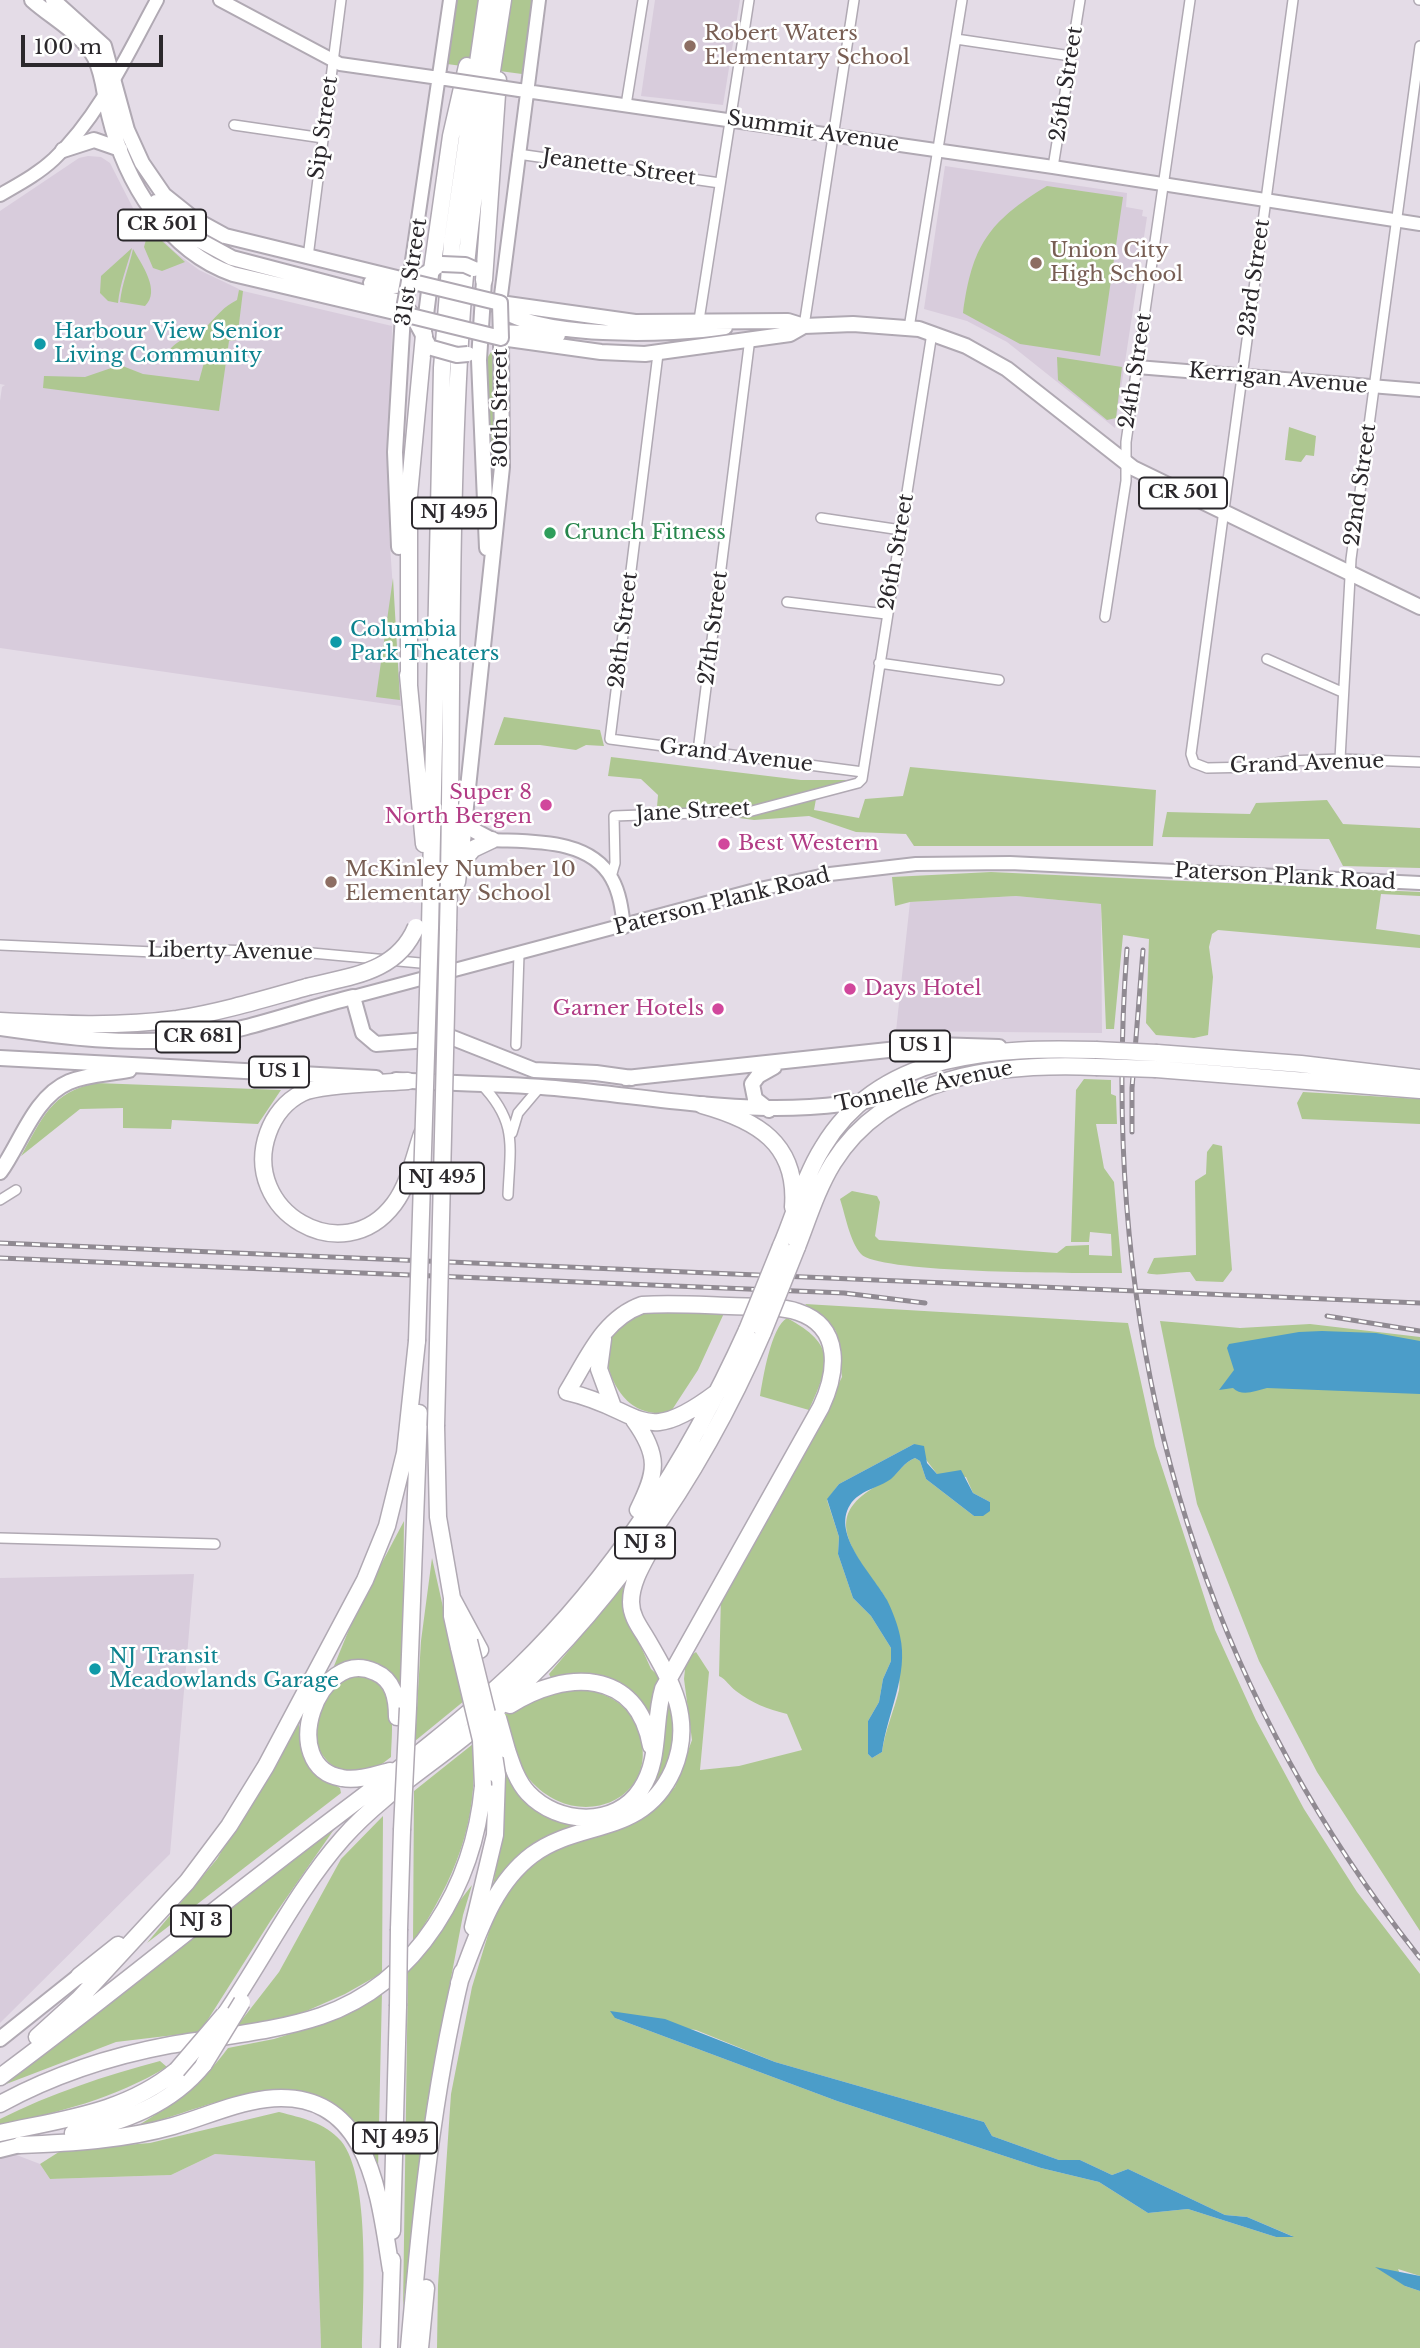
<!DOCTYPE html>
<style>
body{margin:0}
#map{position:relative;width:1420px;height:2348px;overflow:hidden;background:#e4dce7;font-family:"Libre Baskerville",serif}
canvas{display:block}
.scale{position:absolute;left:21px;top:35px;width:142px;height:32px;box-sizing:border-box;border:4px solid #2b282c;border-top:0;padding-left:9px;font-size:21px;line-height:24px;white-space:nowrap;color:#2b282c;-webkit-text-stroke:5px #fff;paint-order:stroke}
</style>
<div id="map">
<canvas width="1420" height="2348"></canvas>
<div class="scale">100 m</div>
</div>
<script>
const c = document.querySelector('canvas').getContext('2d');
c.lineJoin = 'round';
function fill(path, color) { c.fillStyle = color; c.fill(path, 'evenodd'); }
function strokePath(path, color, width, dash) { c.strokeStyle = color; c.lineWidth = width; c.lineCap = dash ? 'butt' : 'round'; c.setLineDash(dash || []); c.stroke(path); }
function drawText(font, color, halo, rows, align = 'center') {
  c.font = font + ' "Libre Baskerville",serif'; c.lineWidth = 5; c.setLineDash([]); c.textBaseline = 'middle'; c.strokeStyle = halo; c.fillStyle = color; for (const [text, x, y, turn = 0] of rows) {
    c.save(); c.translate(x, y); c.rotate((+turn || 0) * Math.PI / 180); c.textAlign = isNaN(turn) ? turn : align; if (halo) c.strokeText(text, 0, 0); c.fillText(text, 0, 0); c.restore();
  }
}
fill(new Path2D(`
 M 655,0 L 740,0 L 723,105 L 641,96 Z
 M 88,156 L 101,157 L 110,163 L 135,212 L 175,252 L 199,270 L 243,291 L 392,326 L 389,531 L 401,706 L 0,648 L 0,401 L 2,387 L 5,385 L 0,384 L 0,211 L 79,158 Z
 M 945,166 L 1127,193 L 1126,207 L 1143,210 L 1142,216 L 1147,217 L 1115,428 L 1007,342 L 967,321 L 924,309 Z
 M 1016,896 L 1101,904 L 1102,1033 L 896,1031 L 910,902 Z
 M 194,1574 L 170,1854 L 0,2023 L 0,1578 Z
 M 14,2154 L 40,2164 L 50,2179 L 171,2175 L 215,2154 L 315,2161 L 321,2348 L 0,2348 L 0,2158 Z`), '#d8ccdc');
fill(new Path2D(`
 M 456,0 L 532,0 L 522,74 L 447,64 Z
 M 1047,186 L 1123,197 L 1100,356 L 1020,344 L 963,313 C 972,246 988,222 1047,186 Z
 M 149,229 L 185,262 L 162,271 L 153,268 L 144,247 Z
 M 132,248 C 127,267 120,283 118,303 L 108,301 L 100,293 L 101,276 Z
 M 133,249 C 142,265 161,291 145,306 L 120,302 C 122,283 129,267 133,249 Z
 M 239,290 L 243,291 L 237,340 L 229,341 L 219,411 L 43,388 L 44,376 L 85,377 L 120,365 L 143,374 L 199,381 L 205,359 L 167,353 C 179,336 195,337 208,325 C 218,315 223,307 237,300 Z
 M 491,352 L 495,353 L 497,441 L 493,497 L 486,360 Z
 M 1057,357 L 1122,367 L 1116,418 L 1107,420 L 1058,380 Z
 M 1289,427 L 1316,436 L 1314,456 L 1306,455 L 1301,462 L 1285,460 Z
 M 393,578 L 400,700 L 376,697 Z
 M 504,717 L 600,730 L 604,746 L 586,745 L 576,750 L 540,745 L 494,745 Z
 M 611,757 L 801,780 L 851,780 L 854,787 L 816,799 L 814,810 L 859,818 L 865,799 L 903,796 L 910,767 L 1156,790 L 1153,846 L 914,846 L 906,834 L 856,832 L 809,816 L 754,820 L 657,807 L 658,795 L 641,779 L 608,776 Z
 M 1327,800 L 1343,824 L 1420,828 L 1420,868 L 1343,866 L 1329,839 L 1162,837 L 1167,812 L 1250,814 L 1256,803 Z
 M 991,872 L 1420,892 L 1420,896 L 1381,894 L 1376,929 L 1420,935 L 1420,948 L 1218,930 L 1212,934 L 1209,947 L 1213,977 L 1208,1035 L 1194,1038 L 1156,1035 L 1146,1023 L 1149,939 L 1123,935 L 1114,1029 L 1106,1029 L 1101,904 L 1016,896 L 910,902 L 895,906 L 892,877 Z
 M 1084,1079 L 1111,1080 L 1111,1094 L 1116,1096 L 1117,1124 L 1096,1124 L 1104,1168 L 1114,1182 L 1122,1273 C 1084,1273 879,1274 861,1254 C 850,1242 845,1214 840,1199 L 852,1191 L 877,1196 L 880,1202 L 875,1236 L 879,1240 L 1057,1253 L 1066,1246 L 1089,1245 L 1089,1255 L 1112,1256 L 1111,1234 L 1090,1232 L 1089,1242 L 1071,1242 L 1076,1090 Z
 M 96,1083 L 281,1090 L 258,1124 L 172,1120 L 171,1129 L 123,1128 L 123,1108 L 80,1109 L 21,1156 C 42,1119 51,1092 96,1083 Z
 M 1303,1092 L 1420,1099 L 1420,1124 L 1302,1119 L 1297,1103 Z
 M 1213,1144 L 1222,1146 L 1232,1270 L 1223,1282 L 1196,1281 L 1190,1272 C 1176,1271 1159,1277 1147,1273 L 1154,1258 L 1196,1255 L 1195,1181 L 1206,1174 L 1207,1152 Z
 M 805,1304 L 1128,1323 L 1155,1446 L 1215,1630 L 1256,1720 L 1304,1809 L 1357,1892 L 1420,1974 L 1420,2276 L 1398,2269 L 1405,2286 L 1420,2291 L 1420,2348 L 437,2348 L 438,2285 L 451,2094 L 472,1987 L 495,1912 L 520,1875 L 551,1850 L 640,1820 L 675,1787 L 692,1740 L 684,1679 L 686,1659 L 696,1652 L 709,1672 L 700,1770 L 739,1766 L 802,1750 L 787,1714 C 767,1709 752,1703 736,1691 C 729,1686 727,1680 719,1676 L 721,1596 L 807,1447 L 842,1377 L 836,1331 ZM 914,1444 L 937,1474 L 966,1477 L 973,1493 L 990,1502 L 974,1516 L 926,1479 L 920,1461 L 915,1458 C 902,1463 898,1475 886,1481 C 832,1508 839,1532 871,1578 C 877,1586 886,1595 887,1605 C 891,1622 902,1675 899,1690 C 894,1711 885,1730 882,1752 L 872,1758 L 868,1754 L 868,1721 L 879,1702 L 883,1679 L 891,1661 L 891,1648 L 871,1616 L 853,1598 L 838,1554 L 839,1537 L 827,1500 L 839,1484 ZM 615,2018 L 696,2030 L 775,2062 L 984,2122 L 992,2136 L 1059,2160 L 1080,2160 L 1112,2175 L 1128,2169 L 1225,2215 L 1247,2217 L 1292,2236 L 1276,2237 L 1188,2209 L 1148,2213 L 1099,2182 L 1041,2168 L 837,2101 Z
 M 725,1311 L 698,1370 L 670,1413 C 657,1414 645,1413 634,1406 C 609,1389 593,1340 623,1321 C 646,1307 697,1312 725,1311 Z
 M 787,1318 C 837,1345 830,1364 809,1410 L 760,1396 C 763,1378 771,1327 787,1318 Z
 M 1160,1321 L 1240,1328 L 1310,1324 L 1420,1337 L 1420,1931 L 1317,1772 L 1259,1661 L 1197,1504 Z
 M 404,1521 L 402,1700 L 352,1663 L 334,1666 L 357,1610 Z
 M 432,1558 L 464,1701 L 415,1741 L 421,1641 Z
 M 632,1576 L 630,1622 L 651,1669 L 661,1678 L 653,1735 L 643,1710 L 575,1675 L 551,1678 L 549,1674 Z
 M 354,1675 L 373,1678 C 397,1700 392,1727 391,1757 L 378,1767 L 345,1773 C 297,1751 312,1693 354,1675 Z
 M 566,1686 C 603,1692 616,1695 640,1725 L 637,1728 C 666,1796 580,1837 530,1780 C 515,1764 511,1736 504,1715 L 528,1700 Z
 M 667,1696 L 672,1696 C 682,1745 668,1795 618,1817 C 594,1828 565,1830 542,1843 C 522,1853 509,1869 496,1886 L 493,1885 L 503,1832 L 501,1754 L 504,1752 C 507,1766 511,1781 520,1792 C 552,1834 616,1833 646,1791 C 665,1764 659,1727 667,1696 Z
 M 298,1721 C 306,1758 306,1768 340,1788 L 341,1793 L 147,1943 L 217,1859 Z
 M 473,1744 C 479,1823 455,1878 413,1943 L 414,1791 Z
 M 383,1816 L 382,1973 L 345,1994 L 293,2017 L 234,2030 L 279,1972 L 341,1859 Z
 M 335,1828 L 271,1920 L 200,2032 L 116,2042 L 1,2086 Z
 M 472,1885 L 463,1915 L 427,2104 L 403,2308 L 408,1968 Z
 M 382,1992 L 378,2169 C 325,2045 232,2100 134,2128 C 172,2105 202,2084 228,2048 L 274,2039 L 328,2022 Z
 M 160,2061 L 167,2067 C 113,2099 60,2112 0,2125 L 0,2119 C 52,2093 104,2076 160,2061 Z
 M 279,2112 C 302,2118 324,2122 341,2141 C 371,2177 363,2300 362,2348 L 321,2348 L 315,2161 L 215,2154 L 171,2175 L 50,2179 L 40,2164 L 62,2150 L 150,2143 Z`), '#aec791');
fill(new Path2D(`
 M 1322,1331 L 1376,1333 L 1420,1341 L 1420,1394 L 1267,1388 C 1255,1391 1242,1397 1233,1388 L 1219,1390 L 1234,1370 L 1227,1348 L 1229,1344 L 1299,1332 Z
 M 914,1444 L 924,1446 L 927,1463 L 937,1474 L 961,1470 L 973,1493 L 990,1502 L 990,1511 L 983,1516 L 974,1516 L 926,1479 L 920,1461 L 915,1458 C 903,1463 900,1471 891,1479 C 879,1488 859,1490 850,1505 C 831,1535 874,1576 887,1600 C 892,1610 898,1625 900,1636 C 909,1675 887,1713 882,1752 L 872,1758 L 868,1754 L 868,1721 L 879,1702 L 883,1679 L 891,1661 L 891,1648 L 871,1616 L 853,1598 L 838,1554 L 839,1537 L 827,1499 L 839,1484 Z
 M 610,2011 L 665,2019 L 775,2062 L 984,2122 L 992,2136 L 1059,2160 L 1080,2160 L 1112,2175 L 1128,2169 L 1225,2215 L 1247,2217 L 1294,2237 L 1276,2237 L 1188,2209 L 1148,2213 L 1099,2182 L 1041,2168 L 837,2101 L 615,2018 Z
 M 1375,2267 L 1420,2276 L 1420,2291 L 1405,2286 Z`), '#4b9dc9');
const street = new Path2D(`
 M 1293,0 L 1191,754 L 1194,763 L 1207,768 L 1255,767 L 1287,761 L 1340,759 L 1420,762
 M 1419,0 L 1420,0
 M 956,39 L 1071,56
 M 626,105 L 643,0
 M 234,125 L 323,138
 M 518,154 L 720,183
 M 1053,167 L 1080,0
 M 308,257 L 341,0
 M 699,320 L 749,0
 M 804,326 L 854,0
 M 909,328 L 962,0
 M 658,354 L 610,739 L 863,772
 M 821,518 L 901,530
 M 787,602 L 886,614
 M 1105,617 L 1126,481 L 1126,442 L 1190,0
 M 1267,659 L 1342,692
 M 879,663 L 999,680
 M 698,751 L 750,338
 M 1340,759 L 1351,559 L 1420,46
 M 611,877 L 615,863 L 614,816 L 752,811 L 858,783 L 862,779 L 932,333
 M 0,945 L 176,953 L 223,950 L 312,953 L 431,964
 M 516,1045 L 519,954
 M 481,1084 C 518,1122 510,1146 508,1195
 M 512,1133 L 518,1113 L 540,1087
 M 0,1200 L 16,1190
 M 0,1538 L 215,1544`);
const secondary = new Path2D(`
 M 220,0 L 340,64 L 446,79
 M 519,90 L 1053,167 L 1420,224
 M 0,195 C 19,184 38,174 54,159 C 99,117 128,53 157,0
 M 409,281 L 450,0
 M 500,303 L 539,0
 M 1137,367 L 1420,390
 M 492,840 C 531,842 590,838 612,879 C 620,893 622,911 624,927
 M 353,997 L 755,890 L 830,874 L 916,864 L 1010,863 L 1420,883`);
const primary = new Path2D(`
 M 32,0 C 52,18 83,34 95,58 C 104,76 104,96 109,115 C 125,182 167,251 233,274 L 403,314 L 395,452 L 399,547
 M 53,0 L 104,46 L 127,130 L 142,163 L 164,195 L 194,219 L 225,236 L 409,281
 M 63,150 L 94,140 L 120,149
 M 156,202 L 188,234 L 232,258 L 400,302 L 411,313 L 429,346
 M 484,280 L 479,360 L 487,548
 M 371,283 C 410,292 411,280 442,264
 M 494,302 C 524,341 678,335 725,327
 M 500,303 L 635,322 L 788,321 L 804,326 L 853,324 L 919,329 L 966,346 L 1007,369 L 1133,468 L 1420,607
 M 424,331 L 431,275
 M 501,332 L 558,335
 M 492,840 L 475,831 L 465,816 L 502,467 L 501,338 L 601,352 L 645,354 L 790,334 L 804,326
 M 0,1028 C 63,1037 129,1046 192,1038 C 246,1031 300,1010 353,997 L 363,1033 L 376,1044 L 453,1038 L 534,1070 L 596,1073 L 632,1078
 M 0,1058 L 376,1078
 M 626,1078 L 935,1045 L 999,1047
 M 396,1080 C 449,1084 503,1083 555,1088 C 682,1100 781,1124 908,1092
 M 769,1110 L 755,1099 L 752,1084 L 758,1076 L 774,1067
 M 0,1172 C 21,1143 34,1097 69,1082 C 88,1074 109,1074 129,1070
 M 0,2039 L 79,1976
 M 0,2150 L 20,2145`);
const highway = new Path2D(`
 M 432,270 L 451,136 L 467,66
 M 484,280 L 498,80
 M 408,675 L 424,844
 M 409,685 L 409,495 L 424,335
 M 460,864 L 473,849 L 492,840
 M 457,882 L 465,816
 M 430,928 L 442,368 L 452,243 L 487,0
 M 448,929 C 453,723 448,516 462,310 C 470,206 487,103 503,0
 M 0,1021 C 59,1024 118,1027 177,1019 C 221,1012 264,999 307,987
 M 1157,1053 L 1301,1064 L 1420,1078
 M 1156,1069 L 1420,1090
 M 408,1081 C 385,1083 320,1084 302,1093 C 286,1101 274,1116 268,1133 C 240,1211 343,1272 394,1204 C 409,1184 414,1157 422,1134
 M 702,1105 C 756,1120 798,1143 793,1207
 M 781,1246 C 795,1214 804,1177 823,1147 C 880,1051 997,1047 1096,1050
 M 797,1247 C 808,1219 817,1189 833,1163 C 889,1074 1000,1063 1096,1067
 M 603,1339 L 599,1369 L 613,1407
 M 634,1420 C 660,1456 657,1472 638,1510
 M 436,1426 L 438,1517 L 452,1598 L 452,1616 L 459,1648
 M 452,1598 L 480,1650
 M 510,1705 C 565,1670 637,1668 651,1746
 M 408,1708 L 419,1413
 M 507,1750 C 512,1765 517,1781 528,1793 C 558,1825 616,1828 641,1789 C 661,1759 653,1722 663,1689 L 821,1407 C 837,1373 843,1327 798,1312 C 777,1305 751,1307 729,1306 C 700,1305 671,1303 642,1305 C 603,1319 588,1358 567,1392 C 643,1409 640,1450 716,1393
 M 390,1771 C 375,1775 357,1781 342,1778 C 276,1767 318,1645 375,1672 C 394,1680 397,1699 397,1717
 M 473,1927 L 495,1835 L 497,1775
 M 399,1929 L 402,1830
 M 79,1976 L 118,1945
 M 459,1983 C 477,1938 491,1886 532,1855 C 580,1819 643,1837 673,1770 C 695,1719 670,1679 645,1636 C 638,1625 631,1615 631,1602 C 631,1581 644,1562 654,1543
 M 226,2013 C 265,1956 297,1890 343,1838 C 383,1793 436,1762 481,1723 C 604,1616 699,1481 763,1332
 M 37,2037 L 79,1999 L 187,1882 L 229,1826 L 266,1766 L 365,1580 L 387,1526 L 405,1453 L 417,1341
 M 0,2077 C 91,2010 178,1938 268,1869 C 352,1803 442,1741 519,1667 C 617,1572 691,1454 747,1330
 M 0,2104 C 53,2075 111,2056 170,2045 C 220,2036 273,2032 321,2016 C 419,1982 474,1884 483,1786
 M 0,2133 C 63,2119 125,2113 177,2070
 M 73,2133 C 123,2122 171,2105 204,2064
 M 20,2145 C 70,2143 124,2140 173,2126 C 204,2117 234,2103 266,2099 C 370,2087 379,2196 391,2270
 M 392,2231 L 398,2006
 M 389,2348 L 392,2260
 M 409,2348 C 420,2222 432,2095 462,1972
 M 420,2348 L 426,2288`);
strokePath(street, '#b0a9b3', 12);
strokePath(secondary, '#b0a9b3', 16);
strokePath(primary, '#b0a9b3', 18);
strokePath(highway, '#b0a9b3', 19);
strokePath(street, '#fff', 9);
strokePath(secondary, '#fff', 12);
strokePath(primary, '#fff', 14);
strokePath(highway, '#fff', 16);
const rail = new Path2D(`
 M 1127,949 C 1099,1322 1186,1663 1420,1958
 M 1132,1132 L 1132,1088 L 1143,950
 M 0,1243 L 1420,1303
 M 0,1258 L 844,1293 L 925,1303
 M 1327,1316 L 1420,1331`);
strokePath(rail, '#908a92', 5);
strokePath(rail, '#fff', 2.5, [8]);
const secondaryBridge = new Path2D(`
 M 446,79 L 519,90`);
const primaryBridge = new Path2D(`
 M 442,264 L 465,265 L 474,269
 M 409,281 L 500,303 L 501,338 L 403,314 Z
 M 432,348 L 457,355 L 468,354`);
const highwayBridge = new Path2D(`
 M 307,987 C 350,976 397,973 416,927
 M 1096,1050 L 1157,1053
 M 1096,1067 L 1156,1069
 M 747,1330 L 781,1246
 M 763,1332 L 797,1247
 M 417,1341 L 430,928
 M 436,1426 L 448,929
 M 469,1641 L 489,1722 L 497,1775
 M 459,1648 L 481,1740 L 483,1786
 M 498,1718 L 507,1750
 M 402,1830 L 408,1708
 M 398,2006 L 399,1929
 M 204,2064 L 242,2002
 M 177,2070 L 224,2015`);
strokePath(secondaryBridge, '#b0a9b3', 16, []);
strokePath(primaryBridge, '#b0a9b3', 18, []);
strokePath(highwayBridge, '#b0a9b3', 19, []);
strokePath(secondaryBridge, '#fff', 12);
strokePath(primaryBridge, '#fff', 14);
strokePath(highwayBridge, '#fff', 16);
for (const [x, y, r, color] of [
 [690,46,7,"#8d6e63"],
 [1036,263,7,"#8d6e63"],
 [40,344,7,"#0f9aa8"],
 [550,533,7,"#2e9e5b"],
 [336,642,7,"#0f9aa8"],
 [546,805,7,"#d1479c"],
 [724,844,7,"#d1479c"],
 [331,882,7,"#8d6e63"],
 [850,989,7,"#d1479c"],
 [718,1009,7,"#d1479c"],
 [95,1669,7,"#0f9aa8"]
]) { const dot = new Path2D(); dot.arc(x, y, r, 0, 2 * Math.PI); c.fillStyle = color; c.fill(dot); strokePath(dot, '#fff', 2.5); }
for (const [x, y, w] of [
 [162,225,88],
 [1183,493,88],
 [454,513,84],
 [198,1037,84],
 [920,1046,60],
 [279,1072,60],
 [442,1178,84],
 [645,1543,60],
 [201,1921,60],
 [395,2138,84]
]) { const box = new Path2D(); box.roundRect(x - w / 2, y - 15.5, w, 31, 5); c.fillStyle = '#fff'; c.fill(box); strokePath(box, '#2b282c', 2); }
drawText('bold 19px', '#2b282c', null, [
 ["CR 501",162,225],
 ["CR 501",1183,493],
 ["NJ 495",454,513],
 ["CR 681",198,1037],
 ["US 1",920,1046],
 ["US 1",279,1072],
 ["NJ 495",442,1178],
 ["NJ 3",645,1543],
 ["NJ 3",201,1921],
 ["NJ 495",395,2138]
]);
drawText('21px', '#785e54', '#fff', [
 ["Robert Waters",704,34],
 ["Elementary School",704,58],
 ["Union City",1050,251],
 ["High School",1050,275],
 ["McKinley Number 10",345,870],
 ["Elementary School",345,894]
], 'left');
drawText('21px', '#2b282c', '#fff', [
 ["25th Street",1067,84,-81],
 ["Sip Street",324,128,-82],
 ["Summit Avenue",813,132,9],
 ["Jeanette Street",619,168,8],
 ["31st Street",412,272,-81],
 ["23rd Street",1255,278,-82],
 ["24th Street",1136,371,-81],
 ["Kerrigan Avenue",1278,379,5],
 ["30th Street",501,408,-90],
 ["22nd Street",1361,485,-82],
 ["26th Street",897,552,-80],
 ["27th Street",714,628,-83],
 ["28th Street",624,630,-83],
 ["Grand Avenue",736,756,7],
 ["Grand Avenue",1307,764,-2],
 ["Jane Street",693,812,-3],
 ["Paterson Plank Road",1285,877,3],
 ["Paterson Plank Road",722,902,-14],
 ["Liberty Avenue",230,952,1],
 ["Tonnelle Avenue",924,1087,-12]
]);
drawText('21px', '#0d838f', '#fff', [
 ["Harbour View Senior",54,332],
 ["Living Community",54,356],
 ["Columbia",350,630],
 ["Park Theaters",350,654],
 ["NJ Transit",109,1657],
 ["Meadowlands Garage",109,1681]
], 'left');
drawText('21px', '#27864d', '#fff', [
 ["Crunch Fitness",564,533]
], 'left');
drawText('21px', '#b23c85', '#fff', [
 ["Super 8",532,793],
 ["North Bergen",532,817],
 ["Best Western",738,844,"left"],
 ["Days Hotel",864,989,"left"],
 ["Garner Hotels",704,1009]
], 'right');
</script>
